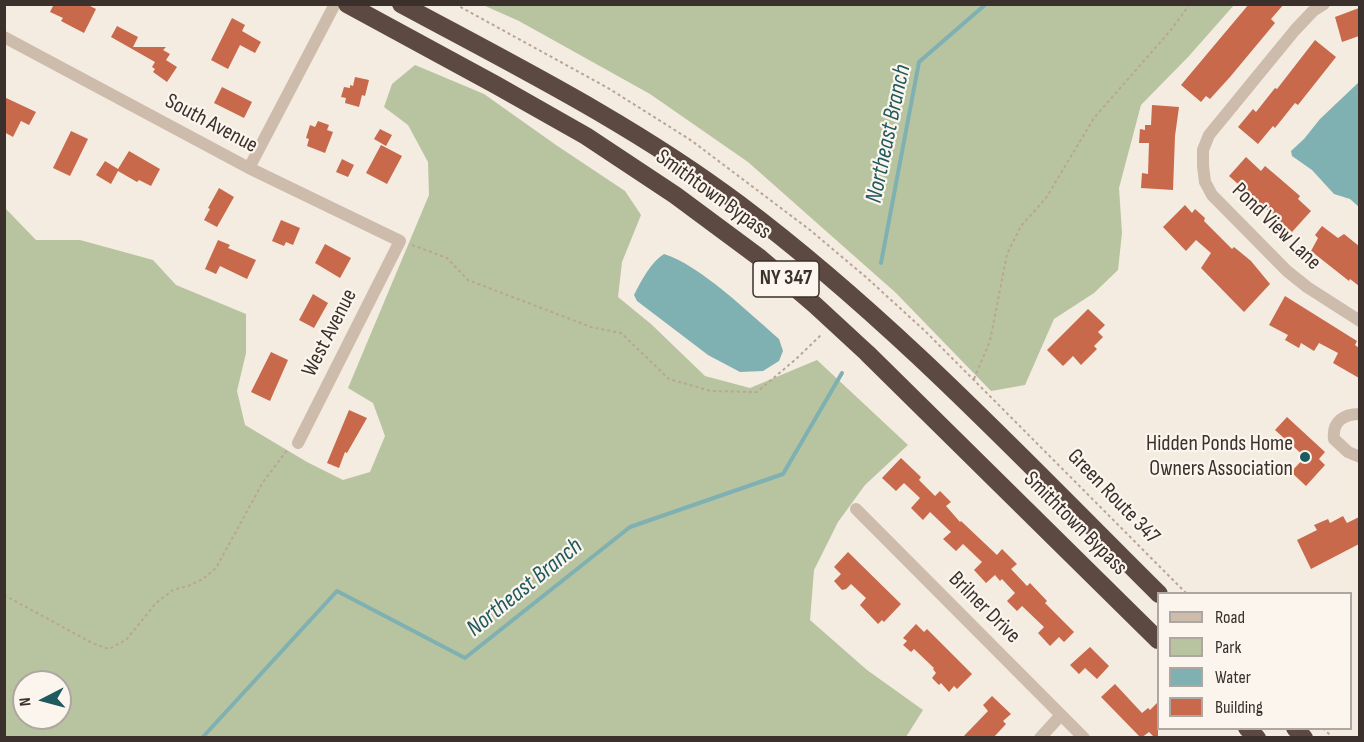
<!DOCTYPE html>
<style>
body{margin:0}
#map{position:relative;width:1364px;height:742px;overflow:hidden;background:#f4ebe1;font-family:"Sofia Sans Condensed",sans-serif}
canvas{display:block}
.frame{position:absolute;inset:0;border:6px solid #3b302b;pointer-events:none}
.legend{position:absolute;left:1157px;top:592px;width:195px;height:138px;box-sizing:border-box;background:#fbf5ee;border:2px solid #aea6a0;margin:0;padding:8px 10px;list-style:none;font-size:18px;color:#3b302b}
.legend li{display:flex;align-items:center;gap:12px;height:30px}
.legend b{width:30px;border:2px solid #aea6a0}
.north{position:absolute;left:12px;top:670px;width:60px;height:60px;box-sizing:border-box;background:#fbf5ee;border:2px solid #aea6a0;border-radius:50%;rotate:264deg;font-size:16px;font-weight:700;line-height:24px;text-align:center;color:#3b302b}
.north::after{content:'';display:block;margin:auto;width:21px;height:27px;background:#1f5a5e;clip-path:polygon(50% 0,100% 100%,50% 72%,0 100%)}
</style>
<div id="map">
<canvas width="1364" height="742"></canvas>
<div class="frame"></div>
<ul class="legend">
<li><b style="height:8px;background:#cdbbac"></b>Road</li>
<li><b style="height:16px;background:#b8c4a0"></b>Park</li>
<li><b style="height:16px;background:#7fb0b2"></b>Water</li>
<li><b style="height:16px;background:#c8694b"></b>Building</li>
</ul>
<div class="north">N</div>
</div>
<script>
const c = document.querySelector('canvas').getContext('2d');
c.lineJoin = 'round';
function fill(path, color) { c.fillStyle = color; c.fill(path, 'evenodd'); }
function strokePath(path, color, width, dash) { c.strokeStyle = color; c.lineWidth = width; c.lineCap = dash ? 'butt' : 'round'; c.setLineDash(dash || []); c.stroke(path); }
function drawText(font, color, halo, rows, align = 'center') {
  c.font = font + ' "Sofia Sans Condensed",sans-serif'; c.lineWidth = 4.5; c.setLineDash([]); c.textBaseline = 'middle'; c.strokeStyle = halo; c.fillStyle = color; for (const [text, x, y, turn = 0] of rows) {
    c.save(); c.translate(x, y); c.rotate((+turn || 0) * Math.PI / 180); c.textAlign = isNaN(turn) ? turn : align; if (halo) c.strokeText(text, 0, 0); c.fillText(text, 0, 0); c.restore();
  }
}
fill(new Path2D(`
 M 483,5 L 1234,5 L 1189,56 L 1141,105 L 1119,188 L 1122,233 L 1118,270 L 1094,293 L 1054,319 L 1025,385 L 991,391 L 896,293 L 748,162 L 650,94 L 519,21 Z
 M 415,65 L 484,94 L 556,145 L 625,191 L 641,215 L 622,262 L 618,297 L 651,324 L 705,376 L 750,388 L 817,360 L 908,445 L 865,485 L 838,522 L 814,570 L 810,620 L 867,670 L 923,710 L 906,737 L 5,737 L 5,208 L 36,240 L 80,240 L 153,260 L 176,285 L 246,314 L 246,353 L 237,391 L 245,425 L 307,462 L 343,480 L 370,472 L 385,436 L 373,403 L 348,388 L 429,195 L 428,162 L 408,125 L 384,107 L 392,84 ZM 24,682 L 60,682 L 60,718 L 24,718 Z`), '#b8c4a0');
fill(new Path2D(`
 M 1359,82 L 1359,207 L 1350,199 L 1334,194 L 1312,170 L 1292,156 L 1291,151 L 1304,139 L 1320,119 Z
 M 664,254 C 700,265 750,314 779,339 L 783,351 L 779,361 L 763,371 L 740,372 L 708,355 L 637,301 L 634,295 C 641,281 651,262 664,254 Z`), '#7fb0b2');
strokePath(new Path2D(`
 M 881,263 L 919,62 L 986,4
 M 202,738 L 337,591 L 465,658 L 630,527 L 783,474 L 842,373`), '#7fb0b2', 4);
fill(new Path2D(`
 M 54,4 L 86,4 L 96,9 L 84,33 L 61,21 L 63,18 L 50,12 Z
 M 1249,4 L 1284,4 L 1271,19 L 1275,23 L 1230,77 L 1210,99 L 1206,96 L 1201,102 L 1181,85 Z
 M 1359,8 L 1359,36 L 1342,42 L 1335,17 Z
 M 232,18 L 245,25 L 242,31 L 261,42 L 255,53 L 240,45 L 228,69 L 211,60 Z
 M 117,26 L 138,37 L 133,47 L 166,47 L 163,50 L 170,54 L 166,60 L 177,67 L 167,82 L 153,72 L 155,69 L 152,67 L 155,62 L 111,37 Z
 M 1315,40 L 1336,57 L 1298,105 L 1295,103 L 1275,128 L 1273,126 L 1258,144 L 1238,127 L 1253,109 L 1256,112 L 1275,88 L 1277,89 Z
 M 355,77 L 369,80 L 365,96 L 362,95 L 359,107 L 345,103 L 346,98 L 341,97 L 344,87 L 350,88 L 350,85 L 353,86 Z
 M 222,87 L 252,102 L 244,118 L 214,103 Z
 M 4,97 L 36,112 L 29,125 L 21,121 L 13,137 L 4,132 Z
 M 1152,105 L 1179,107 L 1175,136 L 1173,190 L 1141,188 L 1142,173 L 1148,174 L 1149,143 L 1139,143 L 1140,129 L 1145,130 L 1145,125 L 1151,125 Z
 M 318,121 L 329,125 L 327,130 L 333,132 L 325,153 L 307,146 L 309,139 L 306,138 L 310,125 L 315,127 Z
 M 380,129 L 392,135 L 386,146 L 374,139 Z
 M 71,131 L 88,139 L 70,176 L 53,168 Z
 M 381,145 L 402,156 L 387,184 L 366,173 Z
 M 129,151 L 160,169 L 151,186 L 139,180 L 137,182 L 118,171 L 111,184 L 96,175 L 105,161 L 118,169 Z
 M 1246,157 L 1261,171 L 1265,166 L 1278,177 L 1300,196 L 1298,199 L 1311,211 L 1292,232 L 1229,176 Z
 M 342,159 L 354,165 L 348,177 L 336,172 Z
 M 219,188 L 234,197 L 217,227 L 204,220 L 210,209 L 208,208 Z
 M 1185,205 L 1192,213 L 1195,209 L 1205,218 L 1204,221 L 1232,249 L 1234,247 L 1251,261 L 1270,284 L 1244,312 L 1201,268 L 1211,253 L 1196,240 L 1186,251 L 1163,227 Z
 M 281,220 L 300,228 L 293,245 L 286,242 L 284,246 L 272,241 Z
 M 1322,226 L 1338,238 L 1344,234 L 1359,246 L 1359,286 L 1350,279 L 1349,281 L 1311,251 L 1318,238 L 1315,235 Z
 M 218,240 L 230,245 L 228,248 L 256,260 L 247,279 L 220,266 L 216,274 L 205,269 Z
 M 325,244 L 351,258 L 340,278 L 315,263 Z
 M 313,294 L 328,303 L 314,328 L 299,320 Z
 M 1285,296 L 1357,341 L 1355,345 L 1359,348 L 1359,378 L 1333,363 L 1338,353 L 1319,343 L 1314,351 L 1301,343 L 1299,348 L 1285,340 L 1288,335 L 1269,325 Z
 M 1088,309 L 1105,325 L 1098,332 L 1103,337 L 1094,346 L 1097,349 L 1081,365 L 1073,356 L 1063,366 L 1047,350 Z
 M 271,352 L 288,360 L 270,401 L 251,392 Z
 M 349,410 L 367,418 L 347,453 L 345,452 L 339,468 L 327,463 Z
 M 1287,417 L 1325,452 L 1319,459 L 1325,465 L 1306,486 L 1291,472 L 1305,457 L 1275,430 Z
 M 901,458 L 921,477 L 919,480 L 935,496 L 940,491 L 951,502 L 946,506 L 960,522 L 961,521 L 997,555 L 1002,549 L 1017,564 L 1011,569 L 1027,586 L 1030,583 L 1047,601 L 1045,603 L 1074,632 L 1064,642 L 1059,637 L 1050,646 L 1038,633 L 1044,627 L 1022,606 L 1017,611 L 1007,601 L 1015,593 L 1002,579 L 1000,581 L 995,575 L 986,583 L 974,570 L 982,562 L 963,544 L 956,551 L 943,539 L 951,532 L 930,512 L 923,520 L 911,508 L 920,498 L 904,483 L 896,491 L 882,478 Z
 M 1343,516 L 1347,523 L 1359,517 L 1359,544 L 1311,569 L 1297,540 L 1317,530 L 1314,525 L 1328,519 L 1330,523 Z
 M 848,552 L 901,604 L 884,622 L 882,620 L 878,624 L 860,605 L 866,598 L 851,584 L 846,589 L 842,590 L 834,581 L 841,574 L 834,567 Z
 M 916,624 L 924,632 L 927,629 L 972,674 L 957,689 L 954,686 L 949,692 L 941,683 L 939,685 L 932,678 L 936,673 L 933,669 L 934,668 L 914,649 L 911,652 L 903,645 L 907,641 L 903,638 Z
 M 1090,647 L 1109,666 L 1097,679 L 1085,668 L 1079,674 L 1070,665 Z
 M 1115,684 L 1142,713 L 1148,708 L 1150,710 L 1158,702 L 1158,738 L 1155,738 L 1149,732 L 1141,738 L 1101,697 Z
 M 992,696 L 1011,714 L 1003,721 L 1006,724 L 993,738 L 962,738 L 988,711 L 983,705 Z`), '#c8694b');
strokePath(new Path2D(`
 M 455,4 L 608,88 L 670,127 L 692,141 L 810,230 L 867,278 L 925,331 L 1187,594
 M 412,245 L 447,258 L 468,280 L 591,327 L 621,333 L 669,379 L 711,391 L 757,392 L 796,359 L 821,335
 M 974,379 L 990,341 L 1007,254 L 1021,226 L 1046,198 L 1094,118 L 1170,31 L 1190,4
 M 4,595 L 92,643 L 109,649 L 126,640 L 156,603 L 173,590 L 188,586 L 203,579 L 216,568 L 263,482 L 288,449
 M 1323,728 L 1333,738`), '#b9a596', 2, [3, 3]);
strokePath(new Path2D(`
 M 1324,4 L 1313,11 L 1295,30 L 1209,135 L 1203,150 L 1203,166 L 1205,182 L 1212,195 L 1287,271 L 1307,287 L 1360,321
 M 4,37 L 249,168 L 400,241 L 298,443
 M 249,168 L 335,4
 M 1360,414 C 1344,414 1332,421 1334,439 L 1348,452 L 1360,457
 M 856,509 L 1084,738
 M 1040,738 L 1061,715`), '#cdbbac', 12);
strokePath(new Path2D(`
 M 347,4 L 496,85 L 586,136 L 675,195 L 760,258 L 815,305 L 867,353 L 1158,640
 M 401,4 C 516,66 634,125 739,204 C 892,319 1023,459 1159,594
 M 1247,728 L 1257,738
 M 1295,728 L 1304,738`), '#5c4a42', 18);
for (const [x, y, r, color] of [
 [1305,457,6,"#1f5a5e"]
]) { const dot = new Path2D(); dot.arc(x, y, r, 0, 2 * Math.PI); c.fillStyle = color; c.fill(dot); strokePath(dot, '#fbf5ee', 2); }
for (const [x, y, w] of [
 [786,279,66]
]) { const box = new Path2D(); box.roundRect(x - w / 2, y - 18, w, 36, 4.5); c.fillStyle = '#fbf5ee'; c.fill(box); strokePath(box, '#3b302b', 1.5); }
drawText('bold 21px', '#3b302b', null, [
 ["NY 347",786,279]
]);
drawText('22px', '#3b302b', '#fbf5ee', [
 ["South Avenue",211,124,28],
 ["Smithtown Bypass",713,195,36],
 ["Pond View Lane",1276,227,44],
 ["West Avenue",330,333,-63],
 ["Green Route 347",1113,497,46],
 ["Smithtown Bypass",1075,524,45],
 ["Brilner Drive",984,608,45]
]);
drawText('22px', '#3b302b', '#fbf5ee', [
 ["Hidden Ponds Home",1293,444],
 ["Owners Association",1293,469]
], 'right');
drawText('italic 24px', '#1f5a5e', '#fbf5ee', [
 ["Northeast Branch",889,134,-78],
 ["Northeast Branch",525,588,-39]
]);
</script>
